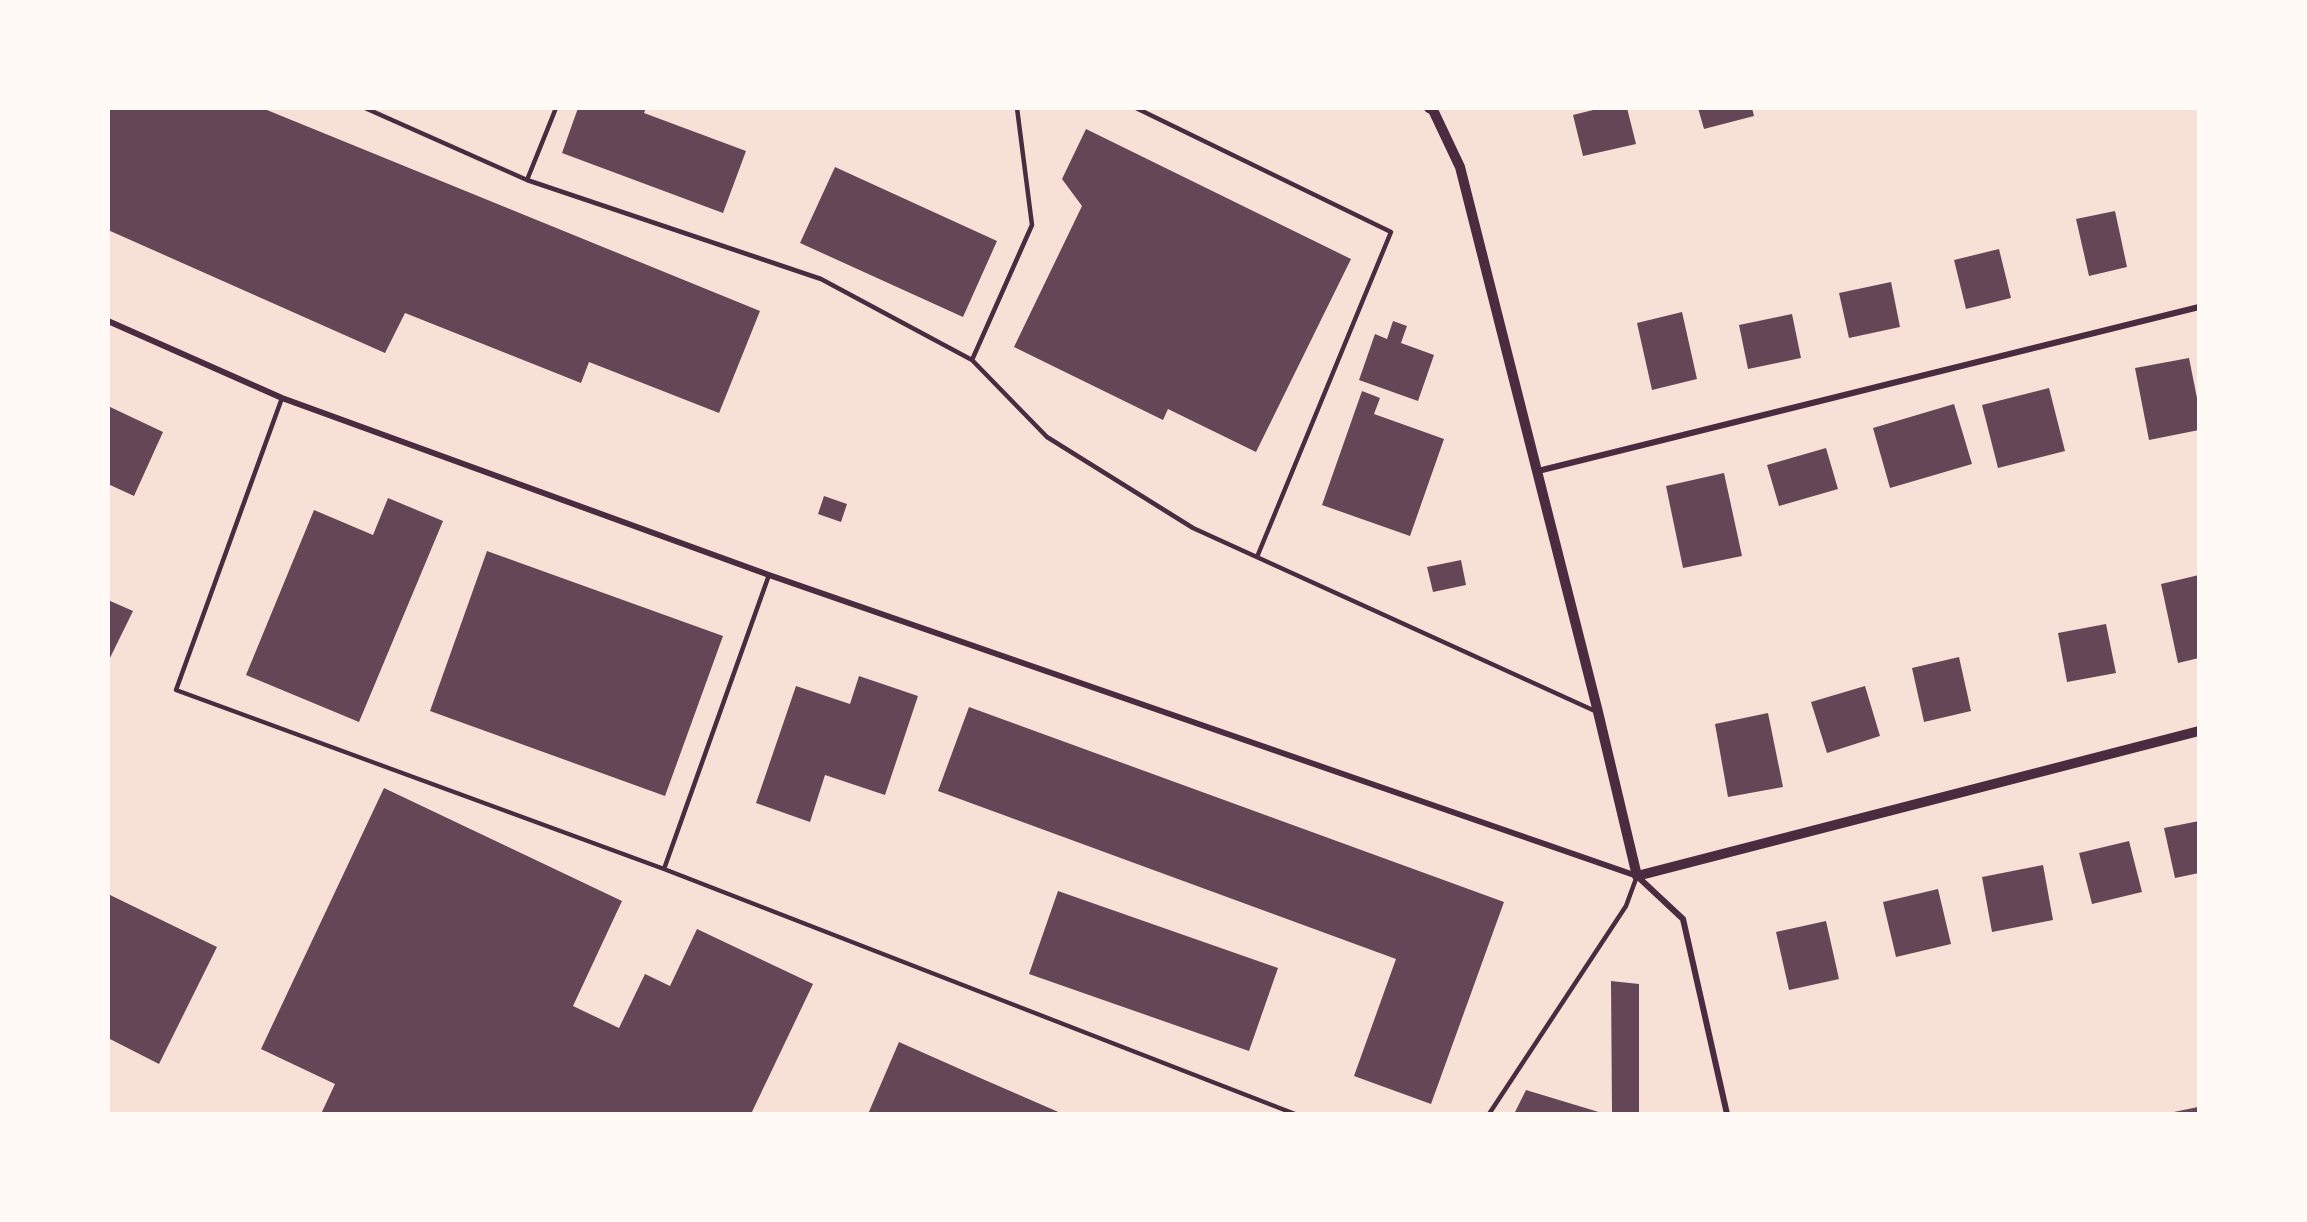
<!DOCTYPE html>
<style>
body{margin:0}
#map{position:relative;width:2307px;height:1222px;overflow:hidden;background:#f7e1d7;font-family:Raleway,sans-serif}
canvas{display:block}
.frame{position:absolute;inset:0;border:110px solid #fffaf5;pointer-events:none}
</style>
<div id="map">
<canvas width="2307" height="1222"></canvas>
<div class="frame"></div>
</div>
<script>
const c = document.querySelector('canvas').getContext('2d');
c.lineJoin = 'round';
function fill(path, color) { c.fillStyle = color; c.fill(path, 'evenodd'); }
function strokePath(path, color, width, dash) { c.strokeStyle = color; c.lineWidth = width; c.lineCap = dash ? 'butt' : 'round'; c.setLineDash(dash || []); c.stroke(path); }
fill(new Path2D(`
 M 108,108 L 262,108 L 760,311 L 719,413 L 589,362 L 581,383 L 405,313 L 385,353 L 108,230 Z
 M 578,108 L 646,108 L 644,113 L 746,151 L 723,213 L 562,153 Z
 M 1601,108 L 1627,108 L 1636,144 L 1583,156 L 1573,115 Z
 M 1698,108 L 1752,108 L 1754,116 L 1704,129 Z
 M 1086,129 L 1351,259 L 1256,452 L 1168,409 L 1163,420 L 1014,347 L 1082,206 L 1062,179 Z
 M 835,167 L 997,241 L 963,317 L 800,243 Z
 M 2115,211 L 2127,267 L 2089,276 L 2076,219 Z
 M 1999,249 L 2011,298 L 1966,309 L 1954,260 Z
 M 1891,282 L 1900,327 L 1849,338 L 1839,293 Z
 M 1682,312 L 1697,379 L 1652,390 L 1637,323 Z
 M 1792,314 L 1801,358 L 1748,369 L 1739,325 Z
 M 1393,321 L 1407,326 L 1401,343 L 1434,355 L 1418,401 L 1359,380 L 1375,334 L 1387,339 Z
 M 2189,358 L 2199,408 L 2199,430 L 2149,440 L 2135,368 Z
 M 2049,388 L 2065,451 L 1998,468 L 1982,405 Z
 M 1362,391 L 1380,398 L 1374,414 L 1444,439 L 1410,536 L 1322,505 Z
 M 1954,404 L 1972,464 L 1890,488 L 1873,428 Z
 M 108,406 L 163,432 L 134,496 L 108,484 Z
 M 1826,448 L 1838,489 L 1779,506 L 1767,465 Z
 M 1724,473 L 1742,556 L 1683,568 L 1666,486 Z
 M 824,496 L 847,504 L 841,522 L 818,514 Z
 M 388,498 L 443,521 L 359,722 L 246,675 L 314,510 L 373,535 Z
 M 487,551 L 723,636 L 665,796 L 430,711 Z
 M 1461,560 L 1466,585 L 1433,592 L 1427,567 Z
 M 2199,575 L 2199,658 L 2178,663 L 2161,584 Z
 M 108,600 L 133,611 L 108,662 Z
 M 2106,624 L 2116,673 L 2067,682 L 2058,633 Z
 M 1959,657 L 1971,711 L 1924,722 L 1912,668 Z
 M 859,676 L 918,696 L 885,795 L 825,775 L 810,822 L 756,803 L 796,686 L 850,704 Z
 M 1865,686 L 1880,736 L 1827,753 L 1811,702 Z
 M 969,707 L 1504,902 L 1431,1104 L 1354,1076 L 1396,959 L 938,791 Z
 M 1768,713 L 1783,787 L 1728,797 L 1715,724 Z
 M 384,788 L 622,901 L 573,1006 L 619,1028 L 645,974 L 670,986 L 697,929 L 813,984 L 751,1114 L 321,1114 L 335,1084 L 261,1049 Z
 M 2199,821 L 2199,873 L 2175,878 L 2164,828 Z
 M 2129,841 L 2142,892 L 2092,904 L 2079,853 Z
 M 2043,865 L 2053,920 L 1992,932 L 1982,877 Z
 M 1938,889 L 1951,944 L 1896,957 L 1883,902 Z
 M 1058,891 L 1278,968 L 1249,1051 L 1029,974 Z
 M 108,894 L 217,947 L 159,1064 L 108,1038 Z
 M 1826,921 L 1839,979 L 1789,990 L 1776,932 Z
 M 1611,981 L 1639,984 L 1639,1114 L 1612,1114 Z
 M 899,1042 L 978,1077 L 1063,1114 L 868,1114 Z
 M 1526,1090 L 1602,1113 L 1602,1114 L 1514,1114 Z
 M 2198,1107 L 2199,1114 L 2169,1114 L 2169,1113 Z`), '#644757');
strokePath(new Path2D(`
 M 365,108 L 527,180 L 821,279 L 972,360 L 1047,437 L 1193,528 L 1595,711
 M 1136,108 L 1391,232 L 1257,557
 M 527,180 L 556,108
 M 972,360 L 1032,225 L 1017,108
 M 282,398 L 176,690 L 664,869 L 1295,1114
 M 664,869 L 769,575
 M 1489,1114 L 1626,906 L 1637,876`), '#4a2c40', 4.5);
strokePath(new Path2D(`
 M 108,321 L 282,398 L 769,575 L 1637,876 L 1683,919 L 1727,1114
 M 1538,471 L 2199,307`), '#4a2c40', 6);
strokePath(new Path2D(`
 M 1429,108 L 1433,110 L 1460,167 L 1598,712 L 1637,876 L 2199,731`), '#4a2c40', 10);
</script>
